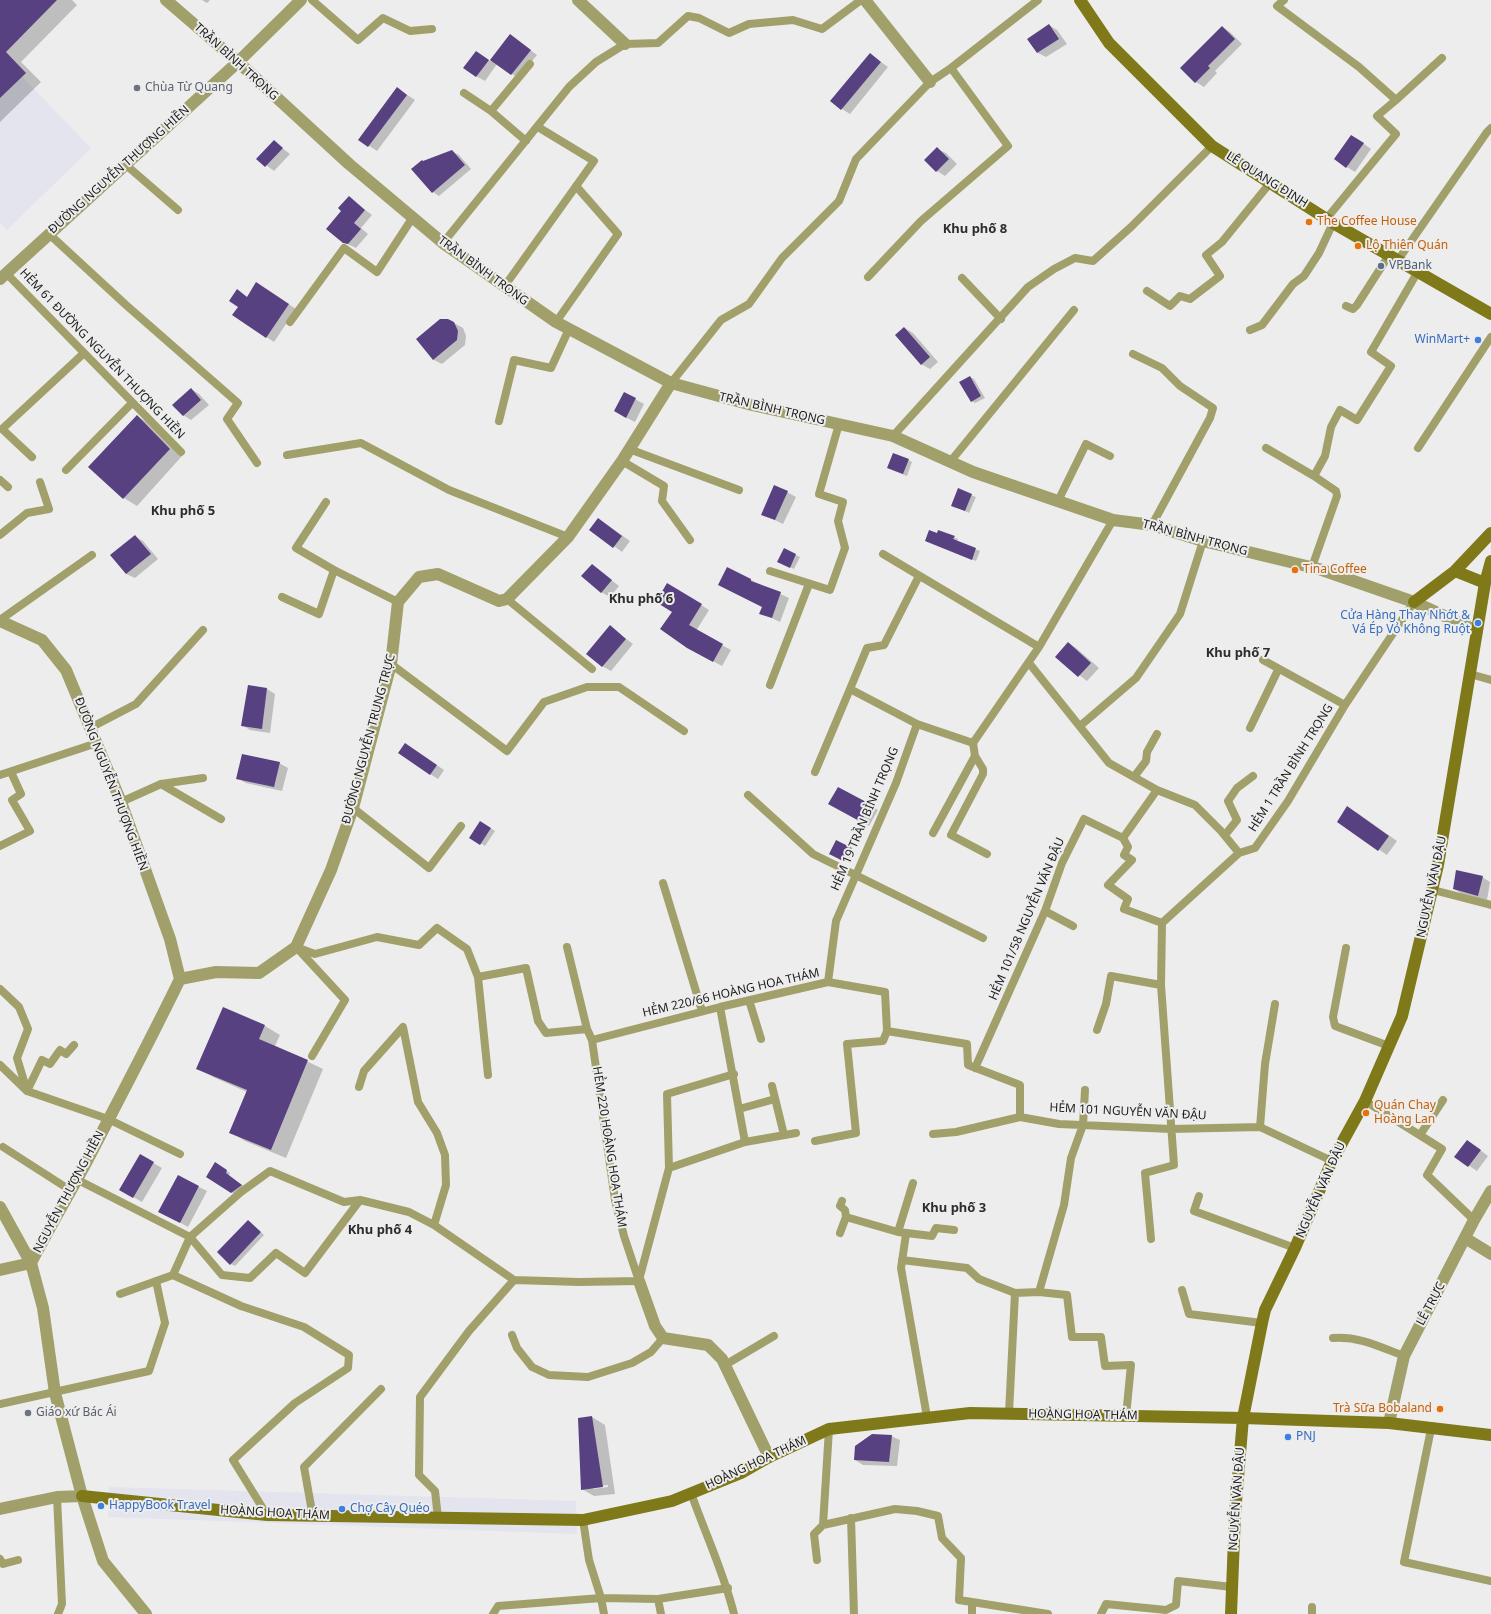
<!DOCTYPE html>
<meta charset="utf-8">
<style>
body{margin:0}
canvas{display:block;background:#ededee}
</style>
<canvas width="1491" height="1614"></canvas>
<script>
const c = document.querySelector('canvas').getContext('2d');
c.lineJoin = 'round';
function fill(path, color) { c.fillStyle = color; c.fill(path, 'evenodd'); }
function strokePath(path, color, width, dash) { c.strokeStyle = color; c.lineWidth = width; c.lineCap = dash ? 'butt' : 'round'; c.setLineDash(dash || []); c.stroke(path); }
function drawText(font, color, halo, rows, align = 'center') {
  c.font = font + ' "Noto Sans",sans-serif'; c.lineWidth = 4; c.setLineDash([]); c.textBaseline = 'middle'; c.strokeStyle = halo; c.fillStyle = color; for (const [text, x, y, turn = 0] of rows) {
    c.save(); c.translate(x, y); c.rotate((+turn || 0) * Math.PI / 180); c.textAlign = isNaN(turn) ? turn : align; if (halo) c.strokeText(text, 0, 0); c.fillText(text, 0, 0); c.restore();
  }
}
fill(new Path2D(`
 M 0,54 L 91,148 L 7,230 L 0,223 Z
 M 109,1487 L 576,1501 L 577,1534 L 108,1517 Z`), '#e3e4ed');
fill(new Path2D(`
 M 0,0 L 72,0 L 77,5 L 21,62 L 41,82 L 0,122 Z
 M 202,0 L 210,0 L 207,3 Z
 M 1049,25 L 1057,30 L 1067,44 L 1046,57 L 1038,53 L 1029,39 Z
 M 1222,27 L 1230,32 L 1242,44 L 1215,71 L 1217,73 L 1204,87 L 1196,82 Z
 M 510,35 L 537,55 L 518,78 L 497,64 L 485,81 L 476,76 L 476,52 L 490,61 Z
 M 870,54 L 888,67 L 850,114 L 842,109 Z
 M 397,88 L 415,100 L 377,151 L 359,139 Z
 M 1360,141 L 1371,149 L 1355,172 L 1347,167 Z
 M 274,142 L 290,154 L 274,171 L 258,159 Z
 M 937,149 L 946,153 L 957,164 L 945,176 L 937,171 L 926,160 Z
 M 452,151 L 459,155 L 471,169 L 439,196 L 433,192 L 424,162 Z
 M 349,198 L 372,215 L 361,228 L 368,234 L 356,248 L 343,242 L 343,210 Z
 M 264,288 L 296,309 L 274,342 L 234,315 L 248,297 Z
 M 454,323 L 463,328 L 466,336 L 465,345 L 442,364 L 434,360 L 417,339 Z
 M 905,328 L 913,333 L 938,362 L 930,369 L 921,364 Z
 M 970,377 L 974,379 L 985,398 L 975,403 L 972,401 Z
 M 191,389 L 199,394 L 209,405 L 191,420 L 183,415 Z
 M 624,393 L 644,404 L 635,422 L 623,416 Z
 M 137,416 L 150,424 L 182,456 L 137,506 L 124,498 L 90,467 Z
 M 908,460 L 912,462 L 907,476 L 892,470 Z
 M 959,490 L 976,497 L 969,513 L 956,507 Z
 M 787,492 L 796,497 L 783,524 L 762,514 Z
 M 599,519 L 630,541 L 622,552 L 591,529 Z
 M 939,531 L 958,539 L 957,542 L 980,551 L 976,561 L 930,542 Z
 M 135,536 L 143,541 L 158,559 L 135,578 L 126,574 L 111,555 Z
 M 784,549 L 800,557 L 794,569 L 782,563 Z
 M 592,565 L 619,586 L 610,597 L 601,592 Z
 M 751,580 L 789,598 L 780,622 L 761,613 L 763,607 L 727,589 Z
 M 676,589 L 709,610 L 696,631 L 731,650 L 722,666 L 687,647 Z
 M 610,627 L 633,644 L 611,671 L 602,666 Z
 M 1068,643 L 1076,648 L 1099,668 L 1087,681 L 1056,657 Z
 M 249,686 L 267,689 L 275,694 L 270,733 L 250,730 L 242,725 Z
 M 413,749 L 444,770 L 438,779 L 430,774 Z
 M 279,763 L 288,768 L 282,791 L 246,783 L 237,778 Z
 M 838,788 L 878,810 L 869,826 L 830,804 Z
 M 1356,812 L 1397,841 L 1387,855 L 1338,822 Z
 M 484,824 L 495,831 L 485,846 L 471,837 Z
 M 836,842 L 855,851 L 849,863 L 834,856 Z
 M 1482,877 L 1490,882 L 1487,900 L 1462,894 L 1454,889 Z
 M 223,1008 L 265,1026 L 280,1035 L 275,1046 L 323,1069 L 286,1158 L 245,1141 L 230,1132 L 247,1092 L 213,1077 L 197,1068 Z
 M 1475,1146 L 1488,1156 L 1477,1171 L 1456,1157 Z
 M 141,1156 L 162,1168 L 142,1202 L 121,1190 Z
 M 216,1164 L 230,1173 L 229,1176 L 245,1187 L 236,1195 L 207,1177 Z
 M 199,1187 L 207,1191 L 188,1227 L 168,1216 Z
 M 248,1221 L 264,1235 L 235,1266 L 231,1264 Z
 M 592,1417 L 605,1425 L 615,1494 L 594,1496 L 582,1489 ZM 608,1485 L 608,1487 L 593,1489 L 593,1487 Z
 M 891,1436 L 900,1440 L 897,1466 L 863,1465 L 855,1460 Z`), '#0003');
fill(new Path2D(`
 M 0,0 L 57,0 L 6,52 L 26,73 L 0,98 Z
 M 1049,24 L 1059,39 L 1037,53 L 1027,39 Z
 M 1222,26 L 1235,39 L 1208,66 L 1210,68 L 1195,83 L 1180,68 Z
 M 510,34 L 531,50 L 511,75 L 490,60 Z
 M 476,51 L 489,60 L 476,77 L 463,68 Z
 M 870,53 L 881,62 L 841,110 L 830,101 Z
 M 397,87 L 407,95 L 368,147 L 358,140 Z
 M 1351,135 L 1364,143 L 1346,168 L 1334,159 Z
 M 274,140 L 283,148 L 265,167 L 256,159 Z
 M 937,147 L 949,159 L 936,172 L 924,160 Z
 M 452,150 L 465,165 L 432,193 L 411,169 L 422,160 L 423,161 Z
 M 349,196 L 365,210 L 354,223 L 361,229 L 348,244 L 343,243 L 326,229 L 341,211 L 338,208 Z
 M 256,282 L 289,304 L 266,338 L 232,315 L 238,307 L 229,301 L 237,289 L 247,297 Z
 M 440,319 L 448,319 L 454,322 L 458,331 L 457,340 L 433,360 L 416,339 Z
 M 904,327 L 930,357 L 921,365 L 895,335 Z
 M 970,376 L 981,396 L 971,402 L 959,382 Z
 M 191,388 L 201,400 L 183,416 L 172,405 Z
 M 624,392 L 636,398 L 626,418 L 614,411 Z
 M 137,415 L 170,449 L 123,499 L 88,467 Z
 M 893,453 L 909,459 L 903,474 L 887,468 Z
 M 774,485 L 788,491 L 775,520 L 761,515 Z
 M 958,488 L 972,494 L 965,511 L 951,506 Z
 M 598,518 L 622,536 L 613,548 L 589,530 Z
 M 929,530 L 937,533 L 938,530 L 955,536 L 953,539 L 976,548 L 972,560 L 925,541 Z
 M 135,535 L 151,554 L 126,574 L 110,555 Z
 M 784,548 L 796,554 L 790,568 L 777,562 Z
 M 592,564 L 612,580 L 601,593 L 581,576 Z
 M 727,567 L 751,579 L 751,581 L 781,592 L 772,618 L 759,614 L 762,607 L 718,585 Z
 M 667,583 L 702,604 L 689,625 L 723,644 L 713,662 L 687,648 L 660,629 L 672,612 L 656,602 Z
 M 610,625 L 626,639 L 602,667 L 586,654 Z
 M 1068,642 L 1091,663 L 1078,677 L 1055,657 Z
 M 248,685 L 267,688 L 262,729 L 241,726 Z
 M 405,743 L 437,765 L 430,775 L 398,753 Z
 M 242,754 L 280,762 L 274,787 L 236,779 Z
 M 838,787 L 870,804 L 861,822 L 828,804 Z
 M 1347,806 L 1389,836 L 1378,851 L 1337,822 Z
 M 480,821 L 491,828 L 480,845 L 469,838 Z
 M 836,840 L 852,848 L 845,862 L 829,854 Z
 M 1456,870 L 1483,876 L 1478,896 L 1453,889 Z
 M 223,1007 L 265,1025 L 259,1039 L 308,1060 L 271,1150 L 229,1133 L 247,1090 L 196,1069 Z
 M 1467,1140 L 1481,1150 L 1468,1167 L 1454,1157 Z
 M 140,1154 L 154,1162 L 133,1198 L 119,1190 Z
 M 215,1162 L 227,1170 L 226,1173 L 242,1185 L 231,1193 L 206,1177 Z
 M 178,1175 L 199,1186 L 180,1223 L 158,1212 Z
 M 248,1220 L 261,1232 L 230,1265 L 217,1252 Z
 M 592,1416 L 603,1487 L 581,1490 L 578,1418 Z
 M 872,1434 L 892,1435 L 889,1462 L 854,1460 L 855,1446 Z`), '#584180');
strokePath(new Path2D(`
 M 312,0 L 358,40 L 383,18 L 410,31 L 432,29
 M 1284,0 L 1277,6 L 1359,67 L 1396,100 L 1377,116 L 1396,134 L 1327,218
 M 464,93 L 491,111
 M 1396,100 L 1442,58
 M 526,141 L 491,111 L 530,64
 M 126,165 L 178,210
 M 49,234 L 126,305 L 238,403 L 227,419 L 257,463
 M 443,243 L 569,87 L 596,62 L 625,44 L 658,43 L 688,16 L 699,18 L 729,33 L 749,24 L 793,20 L 822,29 L 861,0
 M 1398,260 L 1487,132 L 1491,128
 M 6,273 L 181,452
 M 868,277 L 921,221 L 1008,146 L 951,68
 M 962,278 L 1001,319
 M 504,287 L 594,161 L 538,127
 M 1147,291 L 1170,306 L 1180,296 L 1190,299 L 1220,276 L 1206,255 L 1222,242 L 1270,183
 M 1346,306 L 1353,309 L 1357,305 L 1389,255
 M 290,322 L 344,248 L 377,272 L 413,217
 M 556,322 L 618,234 L 576,186
 M 1250,330 L 1262,325 L 1293,284 L 1304,276 L 1319,253 L 1333,223
 M 1133,354 L 1162,368 L 1180,386 L 1213,408 L 1210,418 L 1152,525
 M 671,383 L 721,320 L 749,304 L 782,258 L 839,201 L 856,159 L 930,82 L 951,68 L 1038,0
 M 499,421 L 514,360 L 551,368 L 569,329
 M 893,436 L 1028,287 L 1054,269 L 1075,258 L 1093,261 L 1131,227 L 1212,146
 M 1266,448 L 1314,476 L 1336,491 L 1337,496 L 1312,567
 M 1418,448 L 1491,337
 M 629,449 L 739,490
 M 287,455 L 361,443 L 449,490 L 568,537
 M 32,457 L 2,429 L 83,354
 M 622,461 L 664,486 L 662,501 L 690,540
 M 950,462 L 1074,310
 M 66,470 L 132,403
 M 1314,476 L 1325,456 L 1331,427 L 1340,410 L 1357,420 L 1391,366 L 1371,352 L 1417,273
 M 0,480 L 8,487
 M 1058,501 L 1086,444 L 1110,456
 M 326,502 L 296,548 L 334,570
 M 0,535 L 27,513 L 49,509 L 40,482
 M 883,554 L 1039,647
 M 770,571 L 830,590 L 845,548 L 838,521 L 843,502 L 819,494 L 839,424
 M 282,597 L 319,614 L 334,570 L 398,602
 M 507,599 L 592,669
 M 0,620 L 92,555
 M 1263,660 L 1345,705
 M 1029,663 L 1109,763 L 1157,790 L 1195,805 L 1221,831 L 1239,853
 M 391,664 L 507,751 L 544,702 L 587,687 L 619,687 L 684,731
 M 1470,674 L 1491,680
 M 770,685 L 809,584
 M 850,689 L 867,648 L 884,645 L 919,576
 M 1080,726 L 1136,678 L 1180,614 L 1203,541
 M 90,728 L 136,704 L 203,630
 M 1250,728 L 1278,670
 M 973,743 L 975,756 L 983,769 L 983,774 L 951,835 L 987,854
 M 815,772 L 850,689 L 917,724
 M 0,775 L 97,743
 M 1134,777 L 1146,761 L 1147,752 L 1157,734
 M 161,784 L 221,819
 M 748,795 L 813,854 L 983,938
 M 121,802 L 161,784 L 203,778
 M 353,808 L 429,868 L 461,826
 M 933,833 L 975,756
 M 1225,835 L 1237,820 L 1228,801 L 1237,788 L 1253,776
 M 1123,838 L 1128,847 L 1124,855 L 1132,860 L 1108,885 L 1128,899 L 1124,909 L 1162,923
 M 1123,838 L 1157,790
 M 0,846 L 30,831 L 12,800 L 21,794 L 11,772
 M 663,883 L 702,1011
 M 1433,890 L 1491,905
 M 1045,911 L 1073,926
 M 296,947 L 315,954 L 377,937 L 419,945 L 437,928 L 467,949 L 478,977 L 488,1075
 M 567,947 L 587,1029
 M 297,948 L 345,1000 L 312,1056
 M 1346,948 L 1333,1017 L 1335,1026 L 1389,1046
 M 478,977 L 526,968 L 538,1021 L 546,1033 L 587,1029 L 592,1040 L 615,1200 L 624,1236 L 639,1281
 M 828,982 L 836,921 L 896,783 L 917,724 L 973,743 L 1039,647 L 1113,520
 M 0,989 L 19,1007 L 28,1029 L 17,1058 L 27,1091 L 108,1119 L 180,1154
 M 749,1000 L 761,1039
 M 720,1007 L 745,1142
 M 1097,1030 L 1106,1004 L 1111,976 L 1161,985
 M 887,1031 L 967,1044 L 968,1065 L 1020,1085 L 1020,1117 L 1059,1124 L 1171,1129 L 1260,1127 L 1332,1161
 M 592,1040 L 720,1007 L 828,982 L 885,992 L 887,1031 L 883,1041 L 847,1044 L 856,1133 L 815,1141
 M 0,1065 L 27,1091 L 42,1060 L 50,1064 L 60,1050 L 66,1054 L 74,1045
 M 975,1068 L 1045,911 L 1062,863 L 1084,819 L 1123,838
 M 772,1086 L 784,1135
 M 359,1087 L 364,1071 L 403,1027 L 418,1102 L 437,1133 L 445,1155 L 446,1185 L 434,1225
 M 1085,1090 L 1083,1125 L 1071,1158 L 1064,1205 L 1039,1292 L 1067,1295 L 1072,1337 L 1101,1337 L 1105,1366 L 1131,1365 L 1126,1416
 M 1365,1101 L 1442,1149 L 1427,1175 L 1474,1220
 M 739,1109 L 775,1099
 M 1260,1127 L 1265,1064 L 1275,1004
 M 933,1134 L 956,1132 L 1020,1117
 M 1420,1135 L 1443,1100
 M 3,1147 L 70,1190
 M 669,1168 L 745,1142 L 796,1133
 M 76,1179 L 190,1237 L 241,1192 L 270,1171 L 344,1202 L 360,1200 L 409,1212 L 434,1225 L 514,1280 L 469,1331 L 420,1397 L 419,1475 L 435,1491 L 438,1518
 M 913,1183 L 898,1232 L 932,1236 L 936,1228 L 954,1230
 M 1199,1196 L 1194,1211 L 1295,1248
 M 842,1201 L 840,1206 L 845,1210 L 846,1217 L 898,1232
 M 840,1233 L 846,1217
 M 906,1234 L 901,1268 L 927,1417
 M 1151,1239 L 1145,1173 L 1174,1165 L 1161,985 L 1162,923 L 1239,853 L 1255,848 L 1288,801 L 1345,705 L 1414,602
 M 902,1260 L 967,1268 L 979,1279 L 1015,1293
 M 173,1275 L 241,1306 L 304,1327 L 349,1355 L 348,1368 L 295,1403 L 233,1460 L 267,1515
 M 514,1280 L 579,1282 L 639,1281
 M 639,1280 L 669,1168 L 667,1094 L 734,1074
 M 1182,1290 L 1189,1314 L 1262,1323
 M 120,1294 L 173,1275 L 190,1237 L 222,1275 L 250,1278 L 276,1253 L 305,1273 L 360,1200
 M 512,1335 L 517,1348 L 532,1367 L 549,1375 L 588,1377 L 632,1363 L 651,1352 L 663,1338
 M 1333,1338 C 1359,1336 1380,1347 1404,1356
 M 725,1365 L 774,1336
 M 0,1404 L 149,1371 L 165,1323 L 156,1281
 M 1009,1413 L 1015,1293 L 1039,1292
 M 829,1429 L 823,1525 L 895,1509 L 917,1511 L 938,1516 L 942,1538 L 961,1558 L 959,1600 L 972,1602 L 972,1614
 M 1431,1429 L 1404,1562 L 1491,1581
 M 691,1493 C 705,1533 724,1573 734,1614
 M 57,1497 L 62,1604 L 58,1614
 M 313,1517 L 304,1467 L 381,1389
 M 851,1518 L 854,1614
 M 583,1520 L 589,1560 L 601,1598 L 604,1614
 M 0,1559 L 3,1564 L 18,1560
 M 817,1560 L 814,1534 L 823,1525
 M 658,1599 L 661,1614
 M 972,1602 L 1048,1614
 M 493,1614 L 498,1606 L 601,1598 L 658,1599 L 728,1588
 M 1101,1614 L 1106,1604 L 1166,1610 L 1176,1605 L 1178,1581 L 1232,1587
 M 1312,1614 L 1312,1607`), '#a2a06a', 8);
strokePath(new Path2D(`
 M 166,0 L 238,62 L 349,164 L 443,243 L 556,322 L 671,383 L 752,405 L 893,436 L 973,472 L 1113,520 L 1152,525 L 1203,541 L 1319,569 L 1414,602 L 1477,631
 M 578,0 L 625,44
 M 865,0 L 930,82
 M 0,279 L 238,62 L 301,0
 M 0,621 L 42,640 L 66,670 L 121,802 L 170,939 L 180,979
 M 180,979 L 216,972 L 259,973 L 296,947 L 331,870 L 353,808 L 391,664 L 398,602 L 419,577 L 438,574 L 499,601 L 507,599 L 568,537 L 622,461 L 671,383
 M 0,1207 L 31,1263 L 0,1270
 M 1465,1238 L 1491,1254
 M 639,1281 L 655,1326 L 663,1338 L 708,1345 L 722,1359 L 769,1457
 M 1389,1423 L 1404,1356 L 1474,1220 L 1491,1191
 M 0,1509 L 57,1497 L 82,1496
 M 146,1614 L 103,1561 L 82,1496 L 55,1393 L 43,1308 L 31,1263 C 49,1228 69,1195 87,1161 C 118,1101 150,1041 180,979`), '#a2a06a', 12);
strokePath(new Path2D(`
 M 1080,0 L 1109,43 L 1212,146 L 1333,223 L 1491,314
 M 1455,571 L 1485,583
 M 1414,602 L 1455,571 L 1491,533
 M 82,1496 L 267,1515 L 583,1520 L 672,1501 L 741,1473 L 769,1457 L 829,1429 L 970,1413 L 1243,1418 L 1389,1423 L 1491,1435
 M 1231,1614 L 1235,1514 L 1243,1418 L 1262,1323 L 1265,1310 L 1295,1248 L 1332,1161 L 1365,1101 L 1402,1016 L 1438,865 L 1485,583 L 1491,561`), '#7f791a', 12);
for (const [x, y, r, color] of [
 [137,88,4,"#6b7280"],
 [1309,222,4,"#e8710a"],
 [1358,246,4,"#e8710a"],
 [1381,266,4,"#5c6f8a"],
 [1478,340,4,"#3f7fe0"],
 [1295,570,4,"#e8710a"],
 [1478,623,4,"#3f7fe0"],
 [1366,1113,4,"#e8710a"],
 [1440,1409,4,"#e8710a"],
 [28,1413,4,"#6b7280"],
 [1288,1437,4,"#3f7fe0"],
 [101,1506,4,"#3f7fe0"],
 [342,1509,4,"#3f7fe0"]
]) { const dot = new Path2D(); dot.arc(x, y, r, 0, 2 * Math.PI); c.fillStyle = color; c.fill(dot); strokePath(dot, '#ededee', 1.5); }
drawText('12px', '#1c1c1c', '#ededee', [
 ["TRẦN BÌNH TRỌNG",236,62,42],
 ["ĐƯỜNG NGUYỄN THƯỢNG HIỀN",119,170,-42],
 ["LÊ QUANG ĐỊNH",1267,180,32],
 ["TRẦN BÌNH TRỌNG",483,271,36],
 ["HẺM 61 ĐƯỜNG NGUYỄN THƯỢNG HIỀN",102,354,46],
 ["TRẦN BÌNH TRỌNG",772,409,13],
 ["TRẦN BÌNH TRỌNG",1195,538,15],
 ["ĐƯỜNG NGUYỄN TRUNG TRỰC",369,739,-75],
 ["HẺM 1 TRẦN BÌNH TRỌNG",1291,768,-58],
 ["ĐƯỜNG NGUYỄN THƯỢNG HIỀN",111,784,69],
 ["HẺM 19 TRẦN BÌNH TRỌNG",865,819,-67],
 ["NGUYỄN VĂN ĐẬU",1432,887,-78],
 ["HẺM 101/58 NGUYỄN VĂN ĐẬU",1027,919,-67],
 ["HẺM 220/66 HOÀNG HOA THÁM",731,993,-13],
 ["HẺM 101 NGUYỄN VĂN ĐẬU",1128,1112,3],
 ["HẺM 220 HOÀNG HOA THÁM",609,1147,81],
 ["NGUYỄN VĂN ĐẬU",1321,1190,-66],
 ["NGUYỄN THƯỢNG HIỀN",69,1192,-62],
 ["LÊ TRỰC",1431,1304,-62],
 ["HOÀNG HOA THÁM",1083,1415,1],
 ["HOÀNG HOA THÁM",756,1463,-25],
 ["NGUYỄN VĂN ĐẬU",1237,1499,-86],
 ["HOÀNG HOA THÁM",275,1513,3]
]);
drawText('12px', '#5b616d', '#ededee', [
 ["Chùa Từ Quang",145,88],
 ["Giáo xứ Bác Ái",36,1413]
], 'left');
drawText('12px', '#c56008', '#ededee', [
 ["The Coffee House",1317,222],
 ["Lộ Thiên Quán",1366,246],
 ["Tina Coffee",1303,570],
 ["Quán Chay",1374,1106],
 ["Hoàng Lan",1374,1120],
 ["Trà Sữa Bobaland",1432,1409,"right"]
], 'left');
drawText('12px', '#4e5e75', '#ededee', [
 ["VPBank",1389,266]
], 'left');
drawText('12px', '#366cbe', '#ededee', [
 ["WinMart+",1470,340,"right"],
 ["Cửa Hàng Thay Nhớt &",1470,616,"right"],
 ["Vá Ép Vỏ Không Ruột",1470,630,"right"],
 ["PNJ",1296,1437],
 ["HappyBook Travel",109,1506],
 ["Chợ Cây Quéo",350,1509]
], 'left');
drawText('bold 13px', '#2d2d2e', '#ededee', [
 ["Khu phố 8",975,229],
 ["Khu phố 5",183,511],
 ["Khu phố 6",641,599],
 ["Khu phố 7",1238,653],
 ["Khu phố 3",954,1208],
 ["Khu phố 4",380,1230]
]);
</script>
